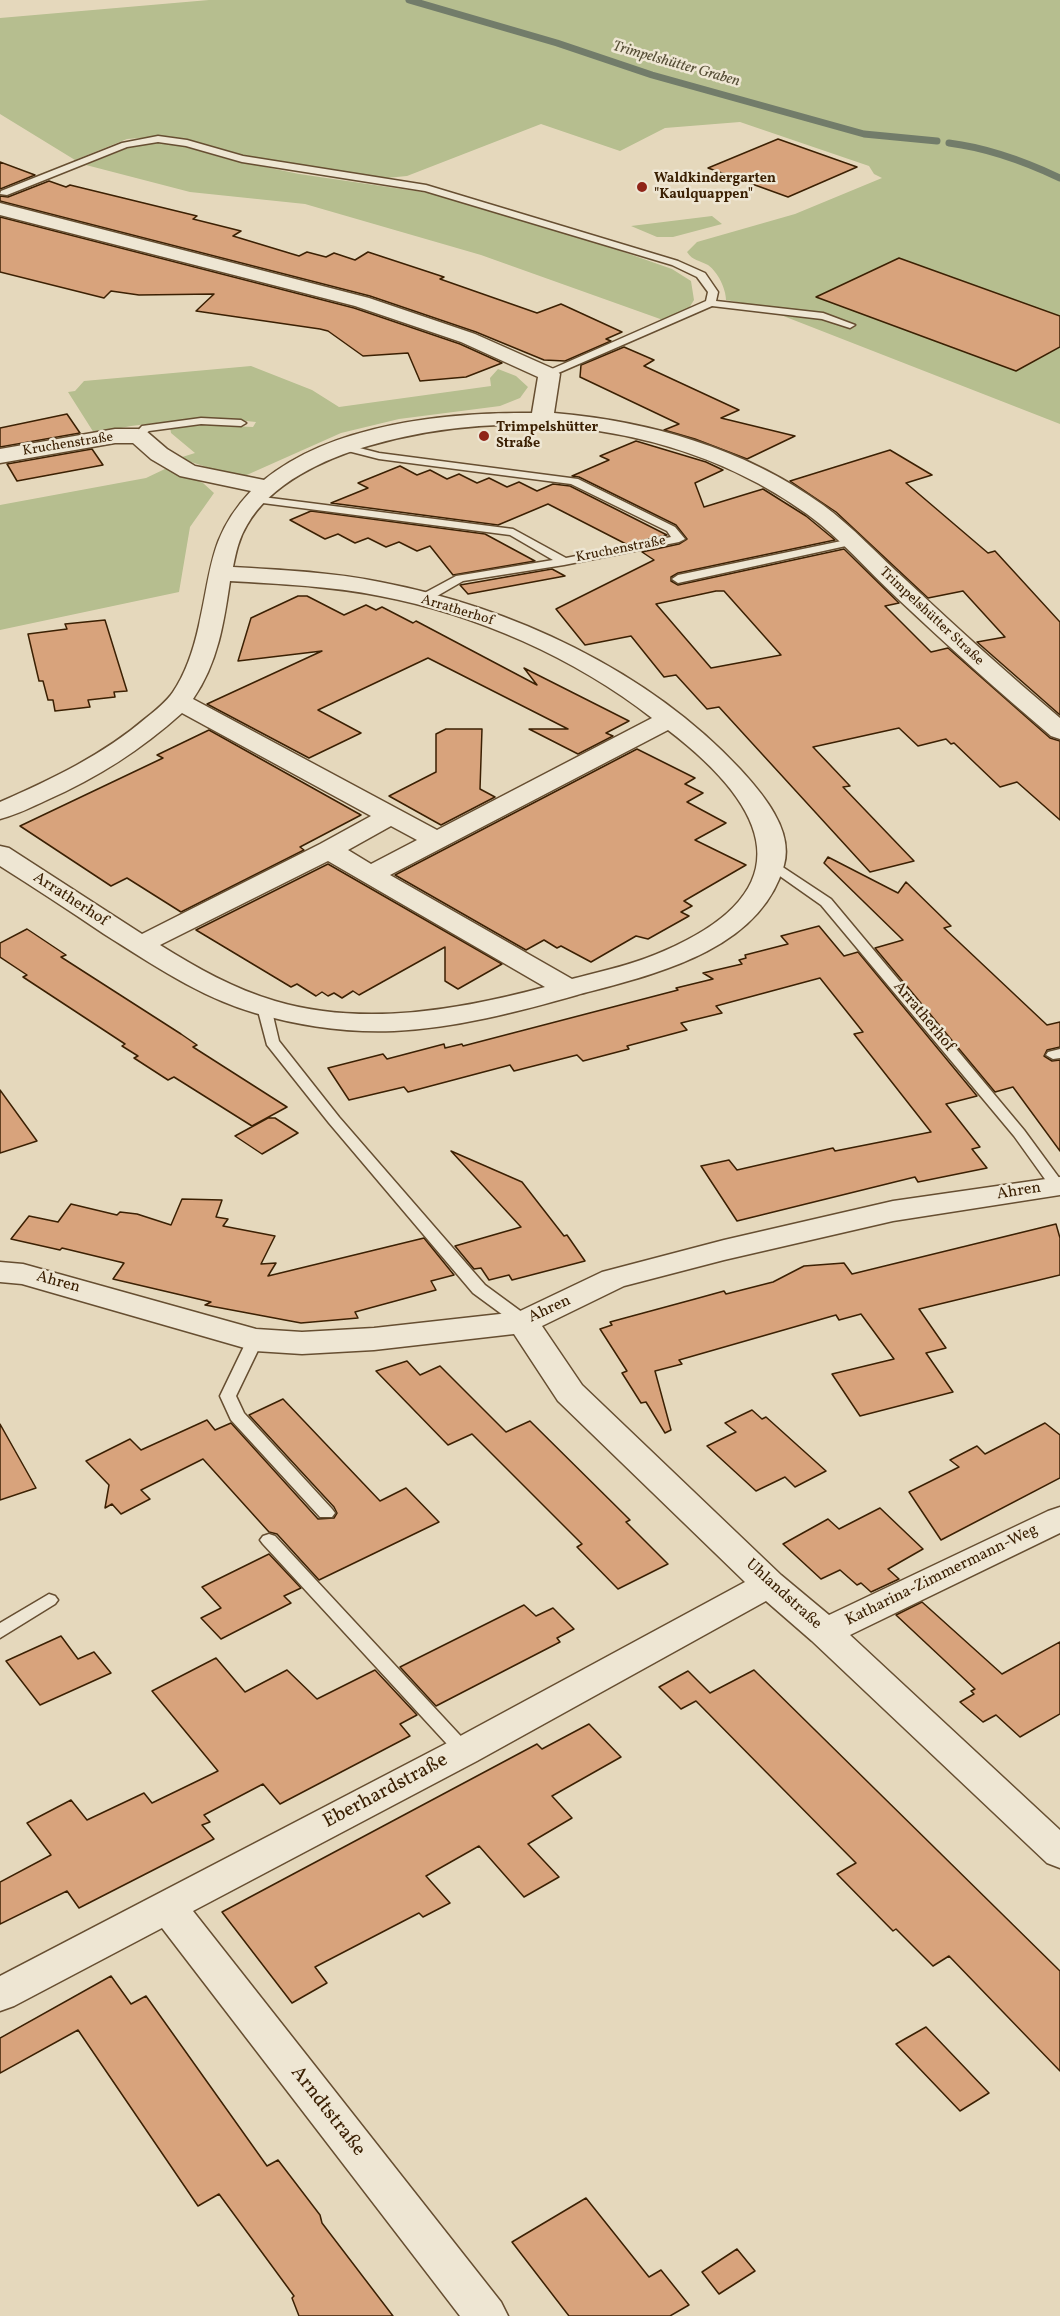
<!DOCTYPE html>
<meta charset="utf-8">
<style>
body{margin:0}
canvas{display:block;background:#e5d8bc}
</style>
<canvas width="1060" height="2316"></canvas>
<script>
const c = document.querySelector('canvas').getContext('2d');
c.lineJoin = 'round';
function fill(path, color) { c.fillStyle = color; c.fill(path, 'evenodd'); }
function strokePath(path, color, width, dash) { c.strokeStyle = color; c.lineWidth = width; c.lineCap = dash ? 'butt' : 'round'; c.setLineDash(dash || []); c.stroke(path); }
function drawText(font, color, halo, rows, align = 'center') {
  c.font = font + ' Vollkorn,serif'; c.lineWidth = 5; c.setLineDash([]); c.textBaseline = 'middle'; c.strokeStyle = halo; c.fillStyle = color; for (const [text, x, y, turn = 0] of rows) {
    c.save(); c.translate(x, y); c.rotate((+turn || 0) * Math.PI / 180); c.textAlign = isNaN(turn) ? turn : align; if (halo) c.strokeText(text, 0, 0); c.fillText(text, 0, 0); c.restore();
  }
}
fill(new Path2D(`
 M 209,0 L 1060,0 L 1060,424 L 768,310 L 770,308 L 726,300 C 726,289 718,272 708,265 C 699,260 693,261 687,252 L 697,242 L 795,214 L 882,178 L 874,174 L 869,166 L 740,122 L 665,128 L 620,151 L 541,124 L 407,176 L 386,178 L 254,158 L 168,136 L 127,139 L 75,160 L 0,114 L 0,18 Z
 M 154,141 L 170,142 L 227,159 L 299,174 L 429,193 L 598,243 L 672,269 L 691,281 L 694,300 L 689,308 L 663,320 L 481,255 L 305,204 L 190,192 L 86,165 L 140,143 Z
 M 712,216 L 722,224 L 673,237 L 657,237 L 631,226 Z
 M 251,366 L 312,390 L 339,407 L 491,386 L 490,378 L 498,369 L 516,376 L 528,387 L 520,398 L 500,406 L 399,419 L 341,433 L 240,478 L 179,458 L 195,453 L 171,433 L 170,427 L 207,425 L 253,427 L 256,422 L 207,417 L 131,426 L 94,433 L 68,392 L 75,391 L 84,381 Z
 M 167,468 L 203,483 L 214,493 L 190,527 L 179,592 L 0,630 L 0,505 L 146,478 Z`), '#b6be8f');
strokePath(new Path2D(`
 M 409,0 L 557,43 L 652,75 L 864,134 L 937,141
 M 949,143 C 989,148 1024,161 1060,178`), '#727c6a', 7);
const building = new Path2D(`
 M 778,139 L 857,167 L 788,197 L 708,168 Z
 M 0,162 L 35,175 L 0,189 Z
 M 49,181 L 66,187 L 70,185 L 197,216 L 193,219 L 241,231 L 233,236 L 299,256 L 307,252 L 326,257 L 334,253 L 355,260 L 368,252 L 444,277 L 440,279 L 537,313 L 561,304 L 622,332 L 606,339 L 611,341 L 565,361 L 544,360 L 476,332 L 370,296 L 0,201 L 0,196 L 8,197 Z
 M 0,217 L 354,308 L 460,344 L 502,363 L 466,377 L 420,381 L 408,353 L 363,356 L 328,331 L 320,329 L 196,311 L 214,294 L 139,295 L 111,291 L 104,298 L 0,272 Z
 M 899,258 L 1060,316 L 1060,347 L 1016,371 L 816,297 Z
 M 624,347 L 654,360 L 644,366 L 739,410 L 721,418 L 795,436 L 747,459 L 695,439 L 664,430 L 679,424 L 580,377 L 581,365 Z
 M 67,414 L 80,433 L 0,447 L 0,428 Z
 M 636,441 L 706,462 L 723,470 L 695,483 L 704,507 L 763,489 L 806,516 L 835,540 L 678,573 L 671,577 L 671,581 L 678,585 L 844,549 L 899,603 L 885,606 L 931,652 L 948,648 L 1050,738 L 1060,741 L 1060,820 L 1017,782 L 1000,787 L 954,743 L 951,744 L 946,739 L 918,746 L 899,728 L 813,747 L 850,786 L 843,787 L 914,861 L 870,872 L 719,707 L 707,709 L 676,675 L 664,677 L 631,636 L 585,645 L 556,609 L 654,560 L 642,552 L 679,544 L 687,539 L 676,525 L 579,477 L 572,476 L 609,460 L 600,456 ZM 716,591 L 724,591 L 781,655 L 711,668 L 656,604 Z
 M 92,449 L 103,465 L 17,481 L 7,464 Z
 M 890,450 L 932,475 L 906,483 L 988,553 L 995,551 L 1060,622 L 1060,715 L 977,642 L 1005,637 L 963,591 L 928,598 L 836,512 L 790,481 Z
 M 400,466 L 417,475 L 430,470 L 447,479 L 459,474 L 477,483 L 489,478 L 507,487 L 519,482 L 537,491 L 553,484 L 570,486 L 667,535 L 626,544 L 548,504 L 498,525 L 331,503 L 368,488 L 358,483 Z
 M 311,511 L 485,534 L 535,561 L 453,575 L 430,546 L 417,551 L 399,542 L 386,547 L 368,538 L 355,543 L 338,534 L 325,539 L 290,520 Z
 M 552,569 L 565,576 L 468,594 L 460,585 Z
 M 298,596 L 307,596 L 344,615 L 366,605 L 376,610 L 382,607 L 413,623 L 416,621 L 537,685 L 524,668 L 629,721 L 606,733 L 613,736 L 578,754 L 529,729 L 568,729 L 428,658 L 318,710 L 361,733 L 309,758 L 207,704 L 322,651 L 238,661 L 251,618 Z
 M 105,620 L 127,691 L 114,692 L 115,697 L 88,700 L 90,707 L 55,711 L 53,700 L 48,700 L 43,681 L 39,681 L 28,634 L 67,629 L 65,624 Z
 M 446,729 L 482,729 L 480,789 L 495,797 L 441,825 L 389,796 L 436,772 L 436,734 Z
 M 209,730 L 361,815 L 300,847 L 304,850 L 181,912 L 127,878 L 111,886 L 20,826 L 163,758 L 157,755 Z
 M 637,749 L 695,778 L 685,784 L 703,793 L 687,802 L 726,823 L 695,840 L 746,865 L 684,901 L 692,906 L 681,912 L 689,916 L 648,939 L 636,936 L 591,962 L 561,946 L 557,948 L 544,940 L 526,950 L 395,875 Z
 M 828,857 L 898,893 L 906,882 L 951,926 L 944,928 L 1047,1025 L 1060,1022 L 1060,1047 L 1047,1050 L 1044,1056 L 1052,1061 L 1060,1060 L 1060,1151 L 1013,1087 L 995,1092 L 875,948 L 903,940 L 824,863 Z
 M 328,864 L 502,964 L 458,989 L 445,981 L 445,947 L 359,995 L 353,991 L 342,998 L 334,993 L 328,996 L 322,992 L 316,996 L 297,984 L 291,987 L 196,930 Z
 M 819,926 L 844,956 L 858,952 L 977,1096 L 946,1104 L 980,1147 L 972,1149 L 987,1168 L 918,1182 L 915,1177 L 737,1221 L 701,1166 L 729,1160 L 737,1170 L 833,1148 L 835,1151 L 931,1132 L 854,1034 L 863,1032 L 820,978 L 716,1006 L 722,1013 L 681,1023 L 687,1030 L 627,1046 L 629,1049 L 583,1061 L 577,1055 L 514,1071 L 510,1065 L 408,1092 L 404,1087 L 349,1100 L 328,1068 L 383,1054 L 387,1059 L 444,1044 L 445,1048 L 462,1044 L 463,1046 L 678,990 L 676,988 L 713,979 L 703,973 L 742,964 L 739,960 L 746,958 L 745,955 L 788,944 L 781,936 Z
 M 27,929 L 66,955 L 61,957 L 181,1034 L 197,1045 L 193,1047 L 287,1107 L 252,1126 L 174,1077 L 168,1080 L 134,1058 L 138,1056 L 122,1046 L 125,1044 L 23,977 L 27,975 L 0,957 L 0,943 Z
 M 0,1090 L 37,1141 L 0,1153 Z
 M 268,1118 L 275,1118 L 298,1133 L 262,1154 L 235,1136 Z
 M 451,1151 L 522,1182 L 564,1236 L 567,1235 L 585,1261 L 512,1280 L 509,1275 L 489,1280 L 481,1268 L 474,1269 L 455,1246 L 521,1227 Z
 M 182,1199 L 222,1200 L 216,1217 L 228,1219 L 223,1226 L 275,1236 L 261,1264 L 276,1263 L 268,1276 L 424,1238 L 454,1275 L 431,1281 L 436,1290 L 355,1312 L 358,1318 L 301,1323 L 205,1305 L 211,1302 L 113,1279 L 124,1263 L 62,1248 L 60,1250 L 11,1239 L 29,1216 L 58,1222 L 71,1204 L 117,1215 L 120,1212 L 137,1214 L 171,1225 Z
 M 1056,1224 L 1060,1238 L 1060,1275 L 919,1309 L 946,1348 L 926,1353 L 953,1392 L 860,1416 L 832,1374 L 894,1359 L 861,1314 L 839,1320 L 836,1315 L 679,1360 L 682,1364 L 655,1371 L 671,1430 L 665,1433 L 646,1402 L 641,1403 L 622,1373 L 627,1371 L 600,1329 L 612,1325 L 610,1322 L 695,1299 L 724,1291 L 726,1294 L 773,1282 L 804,1266 L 844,1263 L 852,1274 Z
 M 407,1361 L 420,1375 L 440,1366 L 506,1432 L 530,1421 L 630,1520 L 626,1522 L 668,1564 L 618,1589 L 577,1547 L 582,1544 L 472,1434 L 448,1445 L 376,1371 Z
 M 283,1399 L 380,1501 L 406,1488 L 439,1522 L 319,1580 L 277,1534 L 269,1532 L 203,1459 L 141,1490 L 150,1499 L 121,1514 L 112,1504 L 105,1508 L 109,1485 L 86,1461 L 130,1439 L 141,1450 L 207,1420 L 215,1430 L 231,1423 L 318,1519 L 334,1518 L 337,1513 L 334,1507 L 249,1415 Z
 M 752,1410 L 762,1419 L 766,1417 L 826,1471 L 795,1487 L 785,1477 L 756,1491 L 707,1446 L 736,1432 L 725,1423 Z
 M 1045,1423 L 1060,1435 L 1060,1478 L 941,1540 L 909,1492 L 959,1467 L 950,1460 L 977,1446 L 985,1454 Z
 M 0,1424 L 36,1488 L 0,1500 Z
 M 880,1508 L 923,1549 L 888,1569 L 899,1579 L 871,1592 L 861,1583 L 857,1585 L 840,1570 L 821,1579 L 783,1544 L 828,1519 L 839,1529 Z
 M 269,1554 L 301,1588 L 284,1596 L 291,1603 L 221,1639 L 201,1618 L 221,1608 L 202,1587 Z
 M 922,1602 L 1002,1674 L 1060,1642 L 1060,1714 L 1020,1737 L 996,1715 L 983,1722 L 960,1702 L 974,1694 L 971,1691 L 975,1689 L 896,1615 Z
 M 524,1605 L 536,1616 L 553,1608 L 574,1629 L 557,1638 L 560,1642 L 436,1706 L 400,1667 Z
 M 61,1636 L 78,1659 L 94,1652 L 111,1673 L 40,1705 L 6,1661 Z
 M 216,1658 L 245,1692 L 287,1670 L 317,1699 L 375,1670 L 417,1715 L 400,1724 L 410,1736 L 280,1804 L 263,1784 L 204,1815 L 210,1822 L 202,1825 L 214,1839 L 79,1908 L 67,1891 L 0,1924 L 0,1882 L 51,1855 L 27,1823 L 71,1800 L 87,1820 L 144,1793 L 152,1803 L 218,1771 L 152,1691 Z
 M 754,1670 L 1060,1971 L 1060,2071 L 949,1956 L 933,1966 L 896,1929 L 893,1931 L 837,1874 L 856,1863 L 696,1701 L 681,1709 L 659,1687 L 688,1671 L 710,1693 Z
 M 589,1724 L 621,1757 L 552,1796 L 572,1818 L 528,1844 L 559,1877 L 524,1897 L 479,1846 L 426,1876 L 450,1903 L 423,1917 L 419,1913 L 315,1967 L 327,1983 L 292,2003 L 222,1912 L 537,1744 L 542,1749 Z
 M 111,1976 L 131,2004 L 146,1996 L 267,2166 L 278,2160 L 320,2215 L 322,2223 L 393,2316 L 299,2316 L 292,2298 L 294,2296 L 219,2194 L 198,2206 L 78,2030 L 0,2073 L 0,2038 Z
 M 926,2027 L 989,2093 L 960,2111 L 896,2044 Z
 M 586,2198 L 649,2277 L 661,2270 L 689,2305 L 670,2316 L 569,2316 L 512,2242 Z
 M 737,2249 L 755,2271 L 719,2294 L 702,2272 Z`);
fill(building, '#d8a37c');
strokePath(building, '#3b2003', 1.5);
const service = new Path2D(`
 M 158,136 L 187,140 L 243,156 L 426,185 L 678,261 L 705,273 L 718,292 L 716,301 L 823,313 L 855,325 L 850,328 L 822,319 L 712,306 L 549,377 L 544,374 L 545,372 L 706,301 L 708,292 L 697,277 L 672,265 L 425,191 L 242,162 L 186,146 L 158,142 L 127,147 L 7,195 L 0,194 L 1,191 L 122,143 Z
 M 201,418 L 241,420 L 246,423 L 241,426 L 201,424 L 149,431 L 138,439 L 133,436 L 142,426 Z
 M 344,444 L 379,453 L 578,479 L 675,527 L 685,539 L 679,542 L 564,565 L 463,581 L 425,603 L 417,603 L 417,597 L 456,576 L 553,560 L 510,535 L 255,502 L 249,499 L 255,496 L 513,529 L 566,558 L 671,537 L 667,531 L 571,484 L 379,459 L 340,449 L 340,445 Z
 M 851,539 L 857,542 L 855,544 L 678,583 L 672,579 L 678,575 Z
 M 772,860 L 831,899 L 1024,1130 L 1060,1179 L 1060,1190 L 1052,1189 L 1014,1136 L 821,905 L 767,867 L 765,864 L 767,861 Z
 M 264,1003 L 271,1007 L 279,1041 L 339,1117 L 485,1285 L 530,1318 L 532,1322 L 530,1326 L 518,1326 L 473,1293 L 329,1123 L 267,1045 L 257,1007 Z
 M 1060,1049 L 1060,1058 L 1053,1059 L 1046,1055 L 1048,1052 Z
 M 255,1335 L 261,1336 L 263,1340 L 236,1396 L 244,1413 L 332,1509 L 335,1513 L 332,1517 L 320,1517 L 231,1420 L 220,1396 L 247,1340 L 249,1336 Z
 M 269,1534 L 275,1536 L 470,1746 L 473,1751 L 470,1756 L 464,1758 L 458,1756 L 263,1544 L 260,1540 L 263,1536 Z
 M 49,1594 L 55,1596 L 58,1600 L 55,1604 L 0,1638 L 0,1623 Z`);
const minor = new Path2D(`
 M 0,203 L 369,298 L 475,334 L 556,370 L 560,374 L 554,413 C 648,421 744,448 823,505 C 853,527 879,556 907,581 C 957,628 1008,674 1060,718 L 1060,739 L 1051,736 C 999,692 947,645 897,598 C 867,570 840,538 807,514 C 684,425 513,403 368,446 C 324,459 271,483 247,525 C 239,538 236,552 233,567 C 282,570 332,572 380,582 C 511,607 648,670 740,769 C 762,793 794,830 784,865 C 760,952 651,975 577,995 C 517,1012 456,1028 394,1031 C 347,1033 300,1026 255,1013 C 200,997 152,964 104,934 C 70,911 35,888 0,866 L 0,846 L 9,848 L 142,934 L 320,844 L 371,816 L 182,713 C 141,750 97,778 47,800 C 32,807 16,815 0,819 L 0,802 C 52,779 103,755 146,718 C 156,710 166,702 173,692 C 186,673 194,648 199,625 C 212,569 209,536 251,491 L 180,476 L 151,459 L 133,443 L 115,443 L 0,463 L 0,449 L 115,429 L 138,429 L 146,431 L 167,449 L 195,466 L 264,480 C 332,424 447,412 532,413 L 538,377 L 461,342 L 355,306 L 0,215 ZM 230,581 C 280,584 331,586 380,596 C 476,614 575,658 652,718 L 437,830 L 193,699 C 218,663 224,622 230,581 ZM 668,730 C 770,808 805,890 664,951 C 635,964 603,971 572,979 L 390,875 ZM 391,826 L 417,840 L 371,864 L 348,850 ZM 328,861 L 545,987 C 459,1010 363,1027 275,1001 C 234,989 197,968 160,945 Z
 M 1060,1177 L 1060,1195 L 893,1221 L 724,1260 L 624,1286 L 542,1326 L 582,1385 L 781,1575 L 829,1615 L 1048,1511 L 1060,1507 L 1060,1533 L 850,1635 L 1060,1830 L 1060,1868 L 1047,1863 L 812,1641 L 766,1601 L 477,1761 L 193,1911 L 501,2302 L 508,2316 L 460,2316 L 162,1928 L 14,2006 L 0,2011 L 0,1976 L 451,1741 L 745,1582 L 558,1401 L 514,1334 L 374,1350 L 302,1354 L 255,1351 L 22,1284 L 0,1282 L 0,1262 L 23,1264 L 256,1329 L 302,1332 L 374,1328 L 518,1312 L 602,1272 L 724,1240 L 893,1201 Z`);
strokePath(service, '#664e31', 3);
strokePath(minor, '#664e31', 3);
fill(service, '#eee6d3');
fill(minor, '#eee6d3');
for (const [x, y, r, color] of [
 [642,187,6,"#8f2418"],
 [484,436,6,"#8f2418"]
]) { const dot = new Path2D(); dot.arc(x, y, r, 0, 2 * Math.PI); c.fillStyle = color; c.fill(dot); strokePath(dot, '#eee6d3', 2); }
drawText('bold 14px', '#3b2003', '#eee6d3', [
 ["Waldkindergarten",654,179],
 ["\"Kaulquappen\"",654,195],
 ["Trimpelshütter",496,428],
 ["Straße",496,444]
], 'left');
drawText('14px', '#3b2003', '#eee6d3', [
 ["Kruchenstraße",68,445,-9],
 ["Kruchenstraße",621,550,-11],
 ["Arratherhof",457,611,17],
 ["Trimpelshütter Straße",931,617,43]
]);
drawText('italic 15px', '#564e36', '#eee6d3', [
 ["Trimpelshütter Graben",676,65,16]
]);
drawText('16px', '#3b2003', '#eee6d3', [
 ["Arratherhof",70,900,33],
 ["Arratherhof",923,1017,50],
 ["Ahren",1019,1192,-9],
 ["Ahren",58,1283,15],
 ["Ahren",550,1310,-25],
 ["Katharina-Zimmermann-Weg",942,1576,-26],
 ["Uhlandstraße",783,1595,42]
]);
drawText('20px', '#3b2003', '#eee6d3', [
 ["Eberhardstraße",386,1792,-28],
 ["Arndtstraße",327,2112,52]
]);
</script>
